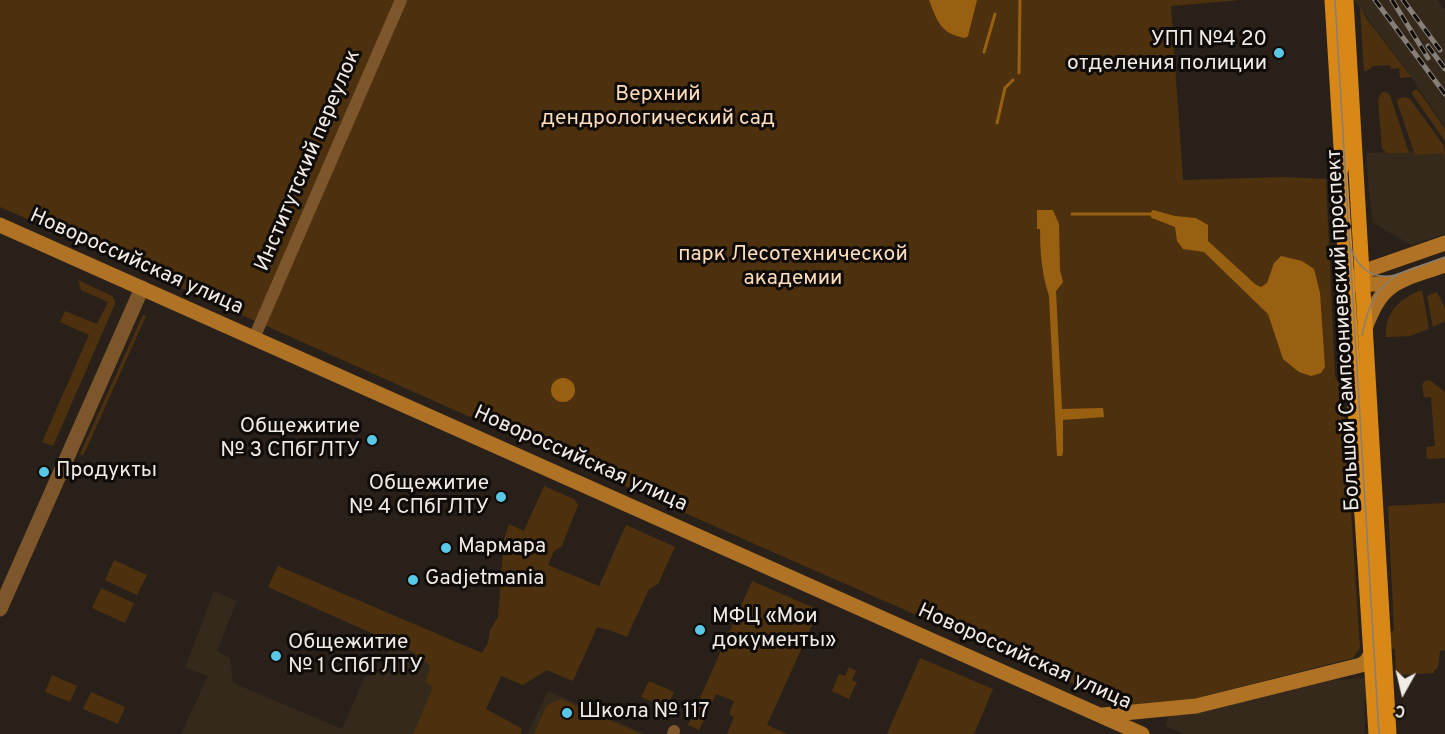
<!DOCTYPE html>
<meta charset="utf-8">
<style>
body{margin:0}
#map{position:relative;width:1445px;height:734px;overflow:hidden;background:#292119;font-family:Overpass,sans-serif}
canvas{display:block}
.north{position:absolute;left:1373px;top:662px;width:60px;height:60px;-webkit-text-stroke:4px #0f0b08;paint-order:stroke;rotate:188deg;font-size:16px;font-weight:700;line-height:24px;text-align:center;color:#f1ebe6}
.north::after{content:'';display:block;margin:auto;width:21px;height:27px;background:#f1ebe6;clip-path:polygon(50% 0,100% 100%,50% 72%,0 100%)}
</style>
<div id="map">
<canvas width="1445" height="734"></canvas>
<div class="north">С</div>
</div>
<script>
const c = document.querySelector('canvas').getContext('2d');
c.lineJoin = 'round';
function fill(path, color) { c.fillStyle = color; c.fill(path, 'evenodd'); }
function strokePath(path, color, width, dash) { c.strokeStyle = color; c.lineWidth = width; c.lineCap = dash ? 'butt' : 'round'; c.setLineDash(dash || []); c.stroke(path); }
function drawText(font, color, halo, rows, align = 'center') {
  c.font = font + ' Overpass,sans-serif'; c.lineWidth = 6; c.setLineDash([]); c.textBaseline = 'middle'; c.strokeStyle = halo; c.fillStyle = color; for (const [text, x, y, turn = 0] of rows) {
    c.save(); c.translate(x, y); c.rotate((+turn || 0) * Math.PI / 180); c.textAlign = isNaN(turn) ? turn : align; if (halo) c.strokeText(text, 0, 0); c.fillText(text, 0, 0); c.restore();
  }
}
fill(new Path2D(`
 M 1354,0 L 1437,0 L 1445,10 L 1445,127 L 1409,74 Z
 M 1409,151 L 1445,153 L 1445,234 L 1411,245 L 1373,223 L 1369,191 L 1366,153 Z
 M 214,591 L 237,601 L 217,651 L 230,658 L 233,683 L 342,729 L 364,678 L 381,671 L 401,619 L 431,666 L 434,686 L 413,734 L 181,734 L 208,676 L 185,668 Z
 M 1365,678 L 1367,699 L 1364,700 L 1365,734 L 1184,734 L 1166,726 L 1168,717 L 1333,680 Z
 M 548,691 L 645,734 L 527,734 Z`), '#35291c');
fill(new Path2D(`
 M 0,0 L 1241,0 L 1171,6 L 1183,180 L 1285,177 L 1326,179 L 1335,376 L 1343,393 L 1360,648 L 1353,658 L 1197,698 L 1139,707 L 1115,702 L 759,546 L 0,207 Z
 M 1360,7 L 1366,18 L 1411,77 L 1400,78 L 1399,68 L 1391,69 L 1390,65 L 1373,66 L 1367,71 L 1364,71 Z
 M 1416,89 L 1418,90 L 1445,129 L 1445,141 L 1412,94 L 1412,92 Z
 M 1382,92 L 1386,92 L 1390,95 L 1409,153 L 1387,153 L 1382,149 L 1378,99 Z
 M 1404,97 L 1410,99 L 1444,146 L 1445,156 L 1443,157 L 1443,153 L 1415,155 L 1397,102 L 1398,99 Z
 M 78,280 L 112,296 L 114,298 L 115,304 L 53,446 L 42,442 L 89,335 L 60,322 L 65,311 L 97,324 L 108,302 L 81,290 Z
 M 1422,290 L 1429,329 L 1410,336 L 1386,337 C 1384,313 1400,298 1422,290 Z
 M 1437,292 L 1445,308 L 1445,321 L 1433,327 L 1427,296 Z
 M 143,315 L 146,316 L 83,456 L 80,454 Z
 M 1427,380 L 1431,381 L 1445,392 L 1445,458 L 1427,459 L 1426,447 L 1435,446 L 1431,397 L 1424,397 L 1422,385 L 1424,382 Z
 M 544,486 L 574,499 L 578,505 L 562,546 L 554,551 L 548,565 L 599,586 L 626,525 L 675,547 L 658,584 L 649,589 L 627,637 L 609,630 L 597,627 L 573,681 L 547,670 L 523,685 L 501,676 L 486,709 L 521,728 L 521,734 L 413,734 L 433,687 L 425,682 L 431,666 L 412,651 L 268,587 L 278,566 L 482,653 L 488,643 L 490,630 L 498,617 L 504,539 L 509,524 L 524,531 Z
 M 1445,503 L 1445,650 L 1440,651 L 1438,667 L 1434,671 L 1434,673 L 1396,675 L 1395,649 L 1389,648 L 1388,635 L 1394,630 L 1388,506 Z
 M 114,560 L 147,575 L 137,595 L 105,580 Z
 M 752,581 L 819,610 L 767,725 L 787,734 L 727,734 L 734,717 L 729,714 L 734,701 L 716,694 L 699,730 L 688,725 Z
 M 101,588 L 134,603 L 125,623 L 92,608 Z
 M 920,658 L 993,689 L 974,734 L 887,734 Z
 M 849,667 L 856,671 L 852,680 L 857,682 L 849,699 L 832,691 L 839,674 L 845,676 Z
 M 52,675 L 77,686 L 70,702 L 45,692 Z
 M 649,681 L 674,692 L 667,708 L 641,697 Z
 M 91,692 L 125,707 L 118,724 L 83,709 Z
 M 561,699 L 641,734 L 534,734 L 547,705 Z`), '#4d310f');
fill(new Path2D(`
 M 929,0 L 977,0 L 968,36 L 965,38 C 941,34 937,21 929,0 Z
 M 1037,210 L 1053,210 L 1059,224 L 1060,270 L 1063,282 L 1056,291 L 1062,409 L 1103,408 L 1104,417 L 1063,420 L 1063,452 L 1062,456 L 1057,456 L 1049,296 C 1042,275 1040,252 1040,229 L 1037,229 Z
 M 1153,210 L 1175,216 L 1196,218 L 1208,225 L 1208,241 L 1255,284 L 1261,287 L 1267,283 L 1274,263 L 1281,256 L 1302,261 L 1314,269 L 1320,293 L 1325,367 L 1321,373 L 1311,376 L 1299,372 L 1283,359 L 1268,314 L 1204,252 L 1183,249 L 1177,241 L 1175,227 L 1152,218 L 1149,214 Z
 M551 390a12 12 0 1 1 24 0a12 12 0 1 1-24 0Z`), '#9a6011');
strokePath(new Path2D(`
 M 984,52 L 995,14
 M 1019,73 L 1020,0
 M 997,123 L 1005,88 L 1013,80
 M 1072,214 L 1149,214`), '#9a6011', 3);
strokePath(new Path2D(`
 M 254,338 L 401,0
 M 673,734 L 674,731`), '#7d572b', 12);
strokePath(new Path2D(`
 M 0,609 L 142,288`), '#7d572b', 15);
strokePath(new Path2D(`
 M 0,225 L 1142,734
 M 1354,280 L 1362,272 L 1445,243
 M 1351,285 L 1397,283
 M 1365,328 C 1371,313 1378,296 1391,287 C 1404,276 1429,271 1445,265
 M 1103,715 L 1196,706 L 1361,665 L 1366,662 L 1371,654`), '#b07326', 15);
strokePath(new Path2D(`
 M 1332,0 L 1342,163 L 1340,173 L 1376,734
 M 1346,0 L 1389,734`), '#d88817', 15);
strokePath(new Path2D(`
 M 1335,0 L 1379,734
 M 1351,249 C 1359,269 1373,280 1395,275 L 1445,257
 M 1362,335 C 1368,308 1373,291 1397,275`), '#867f78', 1.5);
const rail = new Path2D(`
 M 1375,0 L 1445,94
 M 1392,0 L 1428,58
 M 1403,0 L 1440,50
 M 1428,46 L 1445,69`);
strokePath(rail, '#867f78', 5);
strokePath(rail, '#0f0b08', 3, [9]);
for (const [x, y, r, color] of [
 [1279,53,6,"#59c8e5"],
 [372,440,6,"#59c8e5"],
 [44,472,6,"#59c8e5"],
 [501,497,6,"#59c8e5"],
 [446,548,6,"#59c8e5"],
 [413,580,6,"#59c8e5"],
 [700,630,6,"#59c8e5"],
 [276,656,6,"#59c8e5"],
 [567,713,6,"#59c8e5"]
]) { const dot = new Path2D(); dot.arc(x, y, r, 0, 2 * Math.PI); c.fillStyle = color; c.fill(dot); strokePath(dot, '#0f0b08', 2); }
drawText('21px', '#f1ebe6', '#0f0b08', [
 ["УПП №4 20",1267,41,"right"],
 ["отделения полиции",1267,65,"right"],
 ["Общежитие",360,428,"right"],
 ["№ 3 СПбГЛТУ",360,452,"right"],
 ["Продукты",56,472],
 ["Общежитие",489,485,"right"],
 ["№ 4 СПбГЛТУ",489,509,"right"],
 ["Мармара",458,548],
 ["Gadjetmania",425,580],
 ["МФЦ «Мои",712,618],
 ["документы»",712,642],
 ["Общежитие",288,644],
 ["№ 1 СПбГЛТУ",288,668],
 ["Школа № 117",579,713]
], 'left');
drawText('21px', '#fdddbb', '#0f0b08', [
 ["Верхний",658,96],
 ["дендрологический сад",658,120],
 ["парк Лесотехнической",793,256],
 ["академии",793,280]
]);
drawText('21px', '#f1ebe6', '#0f0b08', [
 ["Институтский переулок",309,161,-67],
 ["Новороссийская улица",136,263,24],
 ["Большой Сампсониевский проспект",1345,330,-93],
 ["Новороссийская улица",580,460,24],
 ["Новороссийская улица",1024,658,24]
]);
</script>
